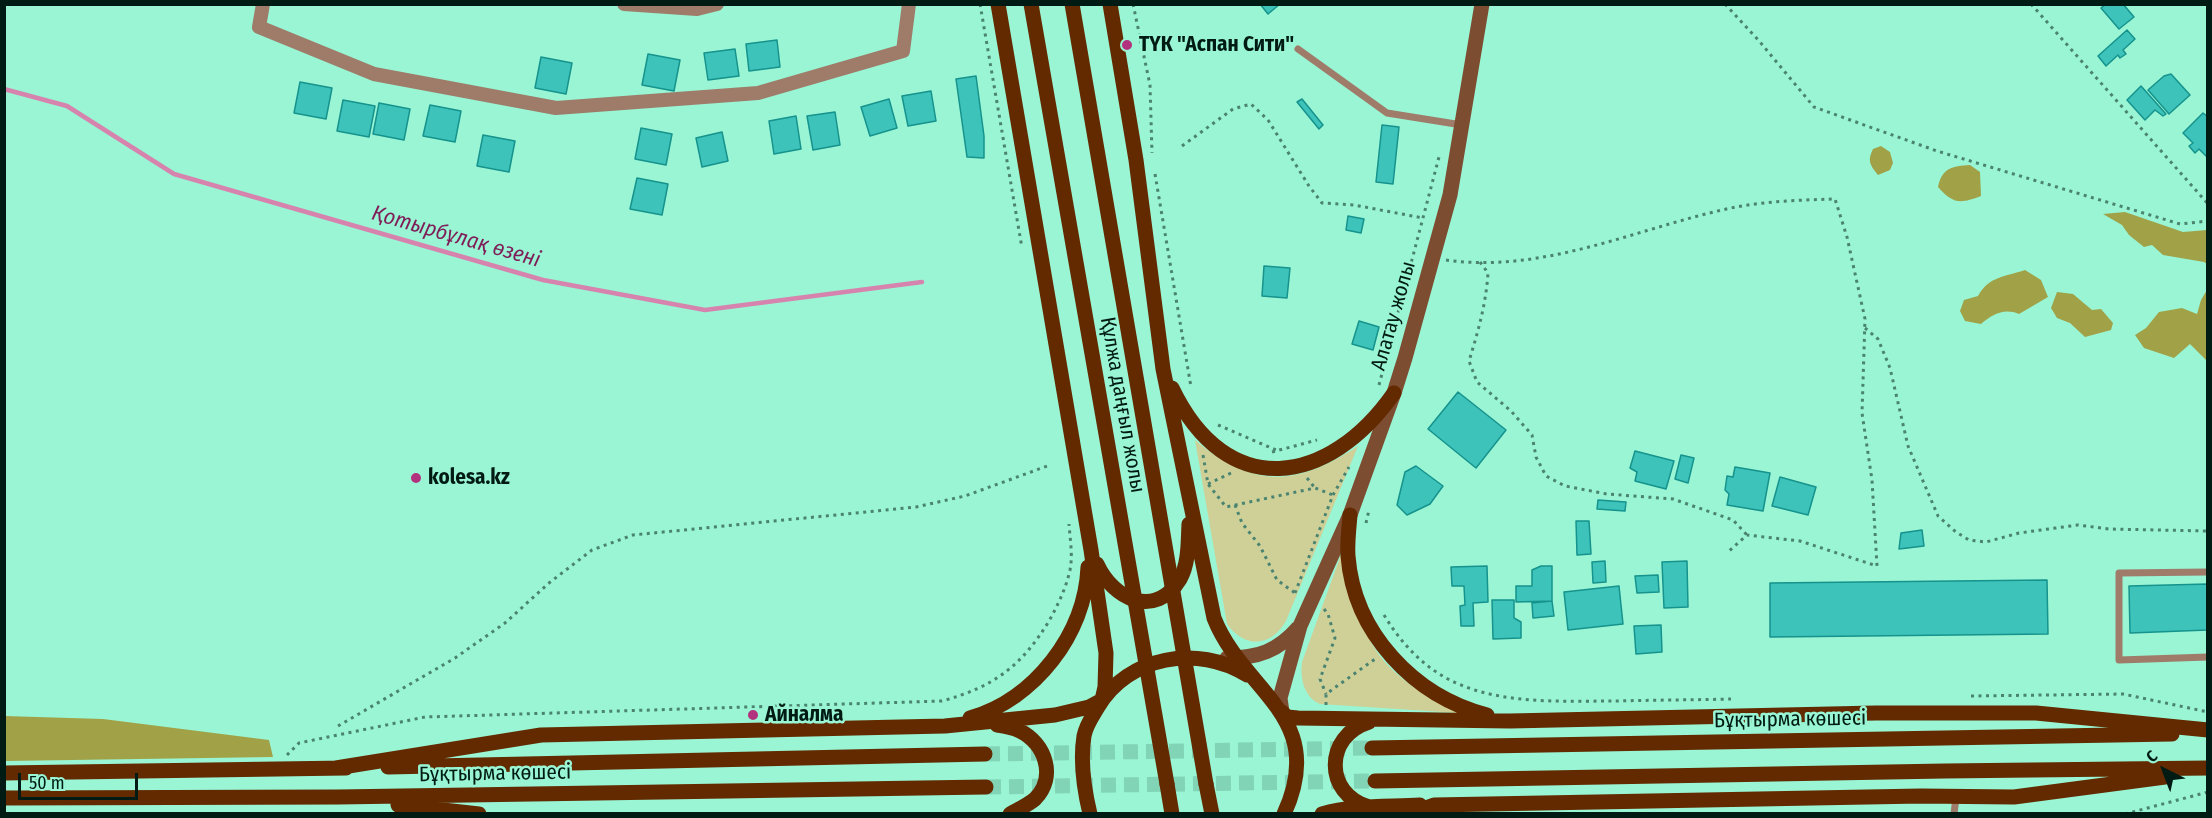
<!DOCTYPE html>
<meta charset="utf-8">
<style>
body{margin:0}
#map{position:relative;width:2212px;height:818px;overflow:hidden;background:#99f5d4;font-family:"Fira Sans Condensed",sans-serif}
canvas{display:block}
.frame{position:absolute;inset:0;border:6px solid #001b13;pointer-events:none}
.north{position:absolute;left:2134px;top:740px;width:60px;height:60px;-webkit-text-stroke:4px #99f5d4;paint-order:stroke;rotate:318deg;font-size:16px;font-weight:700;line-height:24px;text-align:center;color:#001b13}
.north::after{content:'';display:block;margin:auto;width:21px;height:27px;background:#001b13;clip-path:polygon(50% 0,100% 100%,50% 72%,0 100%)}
.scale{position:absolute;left:18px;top:773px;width:120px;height:27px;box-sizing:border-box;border:3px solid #001b13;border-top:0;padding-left:8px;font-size:18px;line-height:21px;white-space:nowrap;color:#001b13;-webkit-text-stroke:4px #99f5d4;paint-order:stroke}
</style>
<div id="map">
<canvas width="2212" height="818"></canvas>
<div class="frame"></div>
<div class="north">С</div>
<div class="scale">50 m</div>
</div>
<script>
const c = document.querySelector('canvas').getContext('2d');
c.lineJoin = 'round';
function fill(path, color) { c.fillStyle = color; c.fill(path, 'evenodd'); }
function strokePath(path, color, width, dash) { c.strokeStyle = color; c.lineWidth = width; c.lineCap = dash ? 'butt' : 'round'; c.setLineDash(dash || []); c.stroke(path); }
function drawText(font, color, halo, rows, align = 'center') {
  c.font = font + ' "Fira Sans Condensed",sans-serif'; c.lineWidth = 5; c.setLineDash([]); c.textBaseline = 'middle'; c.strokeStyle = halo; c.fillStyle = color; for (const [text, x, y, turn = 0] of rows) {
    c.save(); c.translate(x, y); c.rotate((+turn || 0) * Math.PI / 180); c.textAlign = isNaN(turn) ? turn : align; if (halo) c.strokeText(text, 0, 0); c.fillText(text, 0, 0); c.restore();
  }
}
fill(new Path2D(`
 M 1195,440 C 1252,489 1297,487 1358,446 L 1286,621 C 1271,647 1245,649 1227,624 Z
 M 1342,552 C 1351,580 1357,610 1368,636 C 1385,674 1424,695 1459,713 L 1320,704 C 1304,697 1300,679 1302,662 Z`), '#cfd098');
fill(new Path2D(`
 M 1881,146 L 1890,152 L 1893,163 L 1890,170 L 1878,175 C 1870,165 1867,161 1873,149 Z
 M 1970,165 L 1980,172 L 1981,196 C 1960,204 1953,204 1938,187 C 1942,168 1952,166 1970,165 Z
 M 2125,212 L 2183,232 L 2207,230 L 2207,264 L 2204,262 L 2163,255 L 2152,245 L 2144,247 L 2129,235 L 2122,225 L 2103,214 Z
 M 2025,270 L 2041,280 L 2048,297 L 2019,314 C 2004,308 1993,314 1981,324 L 1965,321 L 1960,311 L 1964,300 L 1978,296 C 1989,276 2005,277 2025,270 Z
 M 2207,290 L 2207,361 L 2190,344 L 2174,358 L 2144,348 L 2135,335 L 2146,328 L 2159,312 L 2182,308 L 2197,314 L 2201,300 Z
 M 2057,292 L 2073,294 L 2092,310 L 2101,309 L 2113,323 L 2111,330 L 2085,337 L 2070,323 L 2057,318 L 2051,308 Z
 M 4,716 L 103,719 L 269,740 L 273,757 L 5,761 Z`), '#a1a147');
strokePath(new Path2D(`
 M 4,89 L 67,106 L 174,174 L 543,280 L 705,310 L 922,282`), '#d684ad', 4.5);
const building = new Path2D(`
 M 1260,4 L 1280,4 L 1268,14 Z
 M 2106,4 L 2123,4 L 2134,17 L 2119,29 L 2101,8 Z
 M 2127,30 L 2135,39 L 2123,50 L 2126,54 L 2120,58 L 2118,55 L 2106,66 L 2098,56 Z
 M 777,40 L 780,67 L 749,71 L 746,44 Z
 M 735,49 L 739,76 L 708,80 L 704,53 Z
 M 648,54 L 680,60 L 674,91 L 642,85 Z
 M 541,57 L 572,63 L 566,94 L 535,88 Z
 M 2171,74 L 2190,95 L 2169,114 L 2148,90 L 2164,76 Z
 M 976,76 L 984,136 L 984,158 L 967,157 L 956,79 Z
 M 300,82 L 332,88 L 326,119 L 294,113 Z
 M 2141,86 L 2166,114 L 2163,116 L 2155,110 L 2145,120 L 2127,100 Z
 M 931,91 L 936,121 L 908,126 L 902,96 Z
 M 889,99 L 897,128 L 870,136 L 861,107 Z
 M 1302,99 L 1323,125 L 1319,129 L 1297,102 Z
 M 343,100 L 375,106 L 369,137 L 337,131 Z
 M 379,103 L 410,109 L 404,140 L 373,134 Z
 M 430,105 L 461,111 L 455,142 L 423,136 Z
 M 835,112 L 840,145 L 813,150 L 807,116 Z
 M 2203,113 L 2208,117 L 2208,158 L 2199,149 L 2195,153 L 2189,146 L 2193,143 L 2183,133 Z
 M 796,116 L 801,149 L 774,154 L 769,121 Z
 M 1382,125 L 1399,127 L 1393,184 L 1376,182 Z
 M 641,128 L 672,134 L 666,165 L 635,159 Z
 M 722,132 L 728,161 L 702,167 L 696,138 Z
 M 483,135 L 515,141 L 509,172 L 477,166 Z
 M 637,178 L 668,184 L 662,215 L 630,209 Z
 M 1348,216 L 1364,219 L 1361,233 L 1346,230 Z
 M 1264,266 L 1290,268 L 1287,298 L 1262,296 Z
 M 1359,321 L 1379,327 L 1373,350 L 1352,344 Z
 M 1458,392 L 1506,430 L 1476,468 L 1428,429 Z
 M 1635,451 L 1674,461 L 1666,489 L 1635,481 L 1637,472 L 1630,468 Z
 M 1681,455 L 1694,458 L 1688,483 L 1675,479 Z
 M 1416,466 L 1443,486 L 1430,504 L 1407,515 L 1397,505 L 1405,472 Z
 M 1735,467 L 1770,473 L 1763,511 L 1727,505 L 1729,494 L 1725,490 L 1727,476 L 1733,477 Z
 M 1780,477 L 1816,487 L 1808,515 L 1772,506 Z
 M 1598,500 L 1626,502 L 1625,511 L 1597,509 Z
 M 1576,521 L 1589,521 L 1591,554 L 1577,555 Z
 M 1922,530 L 1924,546 L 1899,549 L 1901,533 Z
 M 1605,561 L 1606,582 L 1593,583 L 1592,562 Z
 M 1687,561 L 1688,607 L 1664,608 L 1662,562 Z
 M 1487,566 L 1488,602 L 1473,603 L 1474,626 L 1461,626 L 1460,606 L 1465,605 L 1464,586 L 1452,586 L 1451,567 Z
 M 1541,566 L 1552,566 L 1552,601 L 1516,602 L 1516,586 L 1532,586 L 1532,570 Z
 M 1658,575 L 1659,592 L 1637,593 L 1635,576 Z
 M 2047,580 L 2048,634 L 1770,637 L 1770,583 Z
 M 2208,584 L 2208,630 L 2130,633 L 2129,586 Z
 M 1619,586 L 1623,624 L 1568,630 L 1564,592 Z
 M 1492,600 L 1514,600 L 1514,618 L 1521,622 L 1521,638 L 1493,639 Z
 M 1552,601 L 1554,616 L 1533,618 L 1532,603 Z
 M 1661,625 L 1662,652 L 1636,654 L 1634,626 Z`);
fill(building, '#3ec3bb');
strokePath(building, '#15938c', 1.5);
strokePath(new Path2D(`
 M 985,754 L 1372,748
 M 986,787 L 1375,781`), '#82d4b7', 15, [15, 8]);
strokePath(new Path2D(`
 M 980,4 L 1022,248
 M 1133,4 L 1150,85 L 1152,153
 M 1725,4 L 1760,42 L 1814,107 L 1937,151 L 2180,224 L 2208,221
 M 2031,4 L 2208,204
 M 1182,146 L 1233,109 L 1251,104 L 1268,120 L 1309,186 L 1322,203 L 1354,205 L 1423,218
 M 1155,174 L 1191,387
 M 1446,260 C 1544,274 1637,228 1731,208 C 1765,201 1801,200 1835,199 L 1847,237 L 1865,319 L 1862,413 L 1872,480 L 1877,566 L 1800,541 L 1747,535 L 1727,553
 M 1480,262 L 1488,273 C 1486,304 1478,332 1469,361 L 1477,382 L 1511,411 L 1532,435 L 1536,457 L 1546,476 L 1565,486 L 1607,494 L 1673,499 L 1733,520 L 1747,535
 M 1865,328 L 1878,339 L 1890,368 L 1908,446 L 1938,516 L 1956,532 L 1969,540 L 1986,542 L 2019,533 L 2078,525 L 2109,529 L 2208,531
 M 1379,385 L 1439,157
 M 1218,425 L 1276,450
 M 1272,452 L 1317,440
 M 1203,455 L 1208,484 L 1226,507 L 1315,488 L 1333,495
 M 1307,478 L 1315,488
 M 1208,484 L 1231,473
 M 1235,505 L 1242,523 L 1260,546 L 1277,580 L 1295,593
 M 1366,523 L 1369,510
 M 1295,593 L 1333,495 L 1349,467
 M 1324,609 L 1328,614 L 1335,638 L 1320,679 L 1326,694
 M 1384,615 C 1401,643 1423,667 1452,681 C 1501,705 1563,701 1616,701 C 1654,700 1692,700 1731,699
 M 1971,696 L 2123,694 L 2208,712
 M 1326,705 L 1326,694 L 1375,659
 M 338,726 L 455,658 L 505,623 L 549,583 L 592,550 L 633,535 L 916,507 L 965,496 L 1050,465
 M 287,755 L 299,743 L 425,717 L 942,701 C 993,687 1021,667 1049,621 C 1058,605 1066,588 1070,570 C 1073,555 1070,539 1069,524
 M 2125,814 L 2208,792`), '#4a8470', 3, [3, 4.5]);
strokePath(new Path2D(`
 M 1298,49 L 1387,113 L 1462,125
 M 2208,572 L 2119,573 L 2119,660 L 2208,657
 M 1954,814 L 1956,797`), '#9f7c6a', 7);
strokePath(new Path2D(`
 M 263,4 L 259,27 L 374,74 L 556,108 L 758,93 L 903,51 L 909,4
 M 624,4 L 697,9 L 717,4`), '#9f7c6a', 14);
strokePath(new Path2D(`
 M 1227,658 C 1258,658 1278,651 1298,628
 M 1282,712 L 1280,698 L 1300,626 L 1350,515 L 1394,393 L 1405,358 L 1450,195 L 1482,4`), '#7d4d32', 15);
strokePath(new Path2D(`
 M 1110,4 L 1136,160 L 1163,369 L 1214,618 C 1243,692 1329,716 1284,814
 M 1172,388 C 1227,503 1329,486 1394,393
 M 1350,515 C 1349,528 1347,543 1348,556 C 1354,633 1414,696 1487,715
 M 1097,564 C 1113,599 1155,620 1180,579 C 1189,563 1188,542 1189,524
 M 1282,712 L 1287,717 L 1298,718 L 1510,721 L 1876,713 L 2036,713 L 2208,730
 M 970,718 C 1035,699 1085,634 1088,567
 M 1369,722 C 1324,736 1324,794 1369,807
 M 997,725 C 1005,726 1012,727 1020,731 C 1045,743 1057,777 1035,799 C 1028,805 1019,809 1010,814
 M 1372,748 L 2172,734
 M 388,767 L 985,754
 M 336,768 L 541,735 L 945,726 L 1055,715 L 1089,707 L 1102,700 L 1105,687 L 1106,653 L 1091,550 L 998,4
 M 4,773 L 346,768
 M 1375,781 L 1945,771 L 2208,768
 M 1167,784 L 1172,814
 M 1206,784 L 1212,814
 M 4,798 L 338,797 L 986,787
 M 398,805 L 479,814
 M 1090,814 C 1084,789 1080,761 1084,736 C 1086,725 1092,717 1098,707 C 1128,656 1198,644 1247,675
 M 1322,814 C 1353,805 1388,807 1420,805
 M 1409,814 L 1434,805 L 1921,796 L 2014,797 L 2165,777`), '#632a00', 15);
strokePath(new Path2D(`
 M 1031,4 L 1167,784
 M 1072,4 L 1206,784`), '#632a00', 15);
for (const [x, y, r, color] of [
 [1127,45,6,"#b2327d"],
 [416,478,6,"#b2327d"],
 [753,715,6,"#b2327d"]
]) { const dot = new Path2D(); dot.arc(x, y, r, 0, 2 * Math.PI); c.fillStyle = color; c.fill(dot); strokePath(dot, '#99f5d4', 2); }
drawText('bold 21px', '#001b13', '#99f5d4', [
 ["ТҮК \"Аспан Сити\"",1139,45],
 ["kolesa.kz",428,478],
 ["Айналма",765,715]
], 'left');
drawText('21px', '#001b13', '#99f5d4', [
 ["Алатау жолы",1394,316,-74],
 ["Құлжа даңғыл жолы",1122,405,80],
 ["Бұқтырма көшесі",1790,720,-1],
 ["Бұқтырма көшесі",495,774,-1]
]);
drawText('italic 22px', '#7e1d57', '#99f5d4', [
 ["Қотырбұлақ өзені",456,237,16]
]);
</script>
